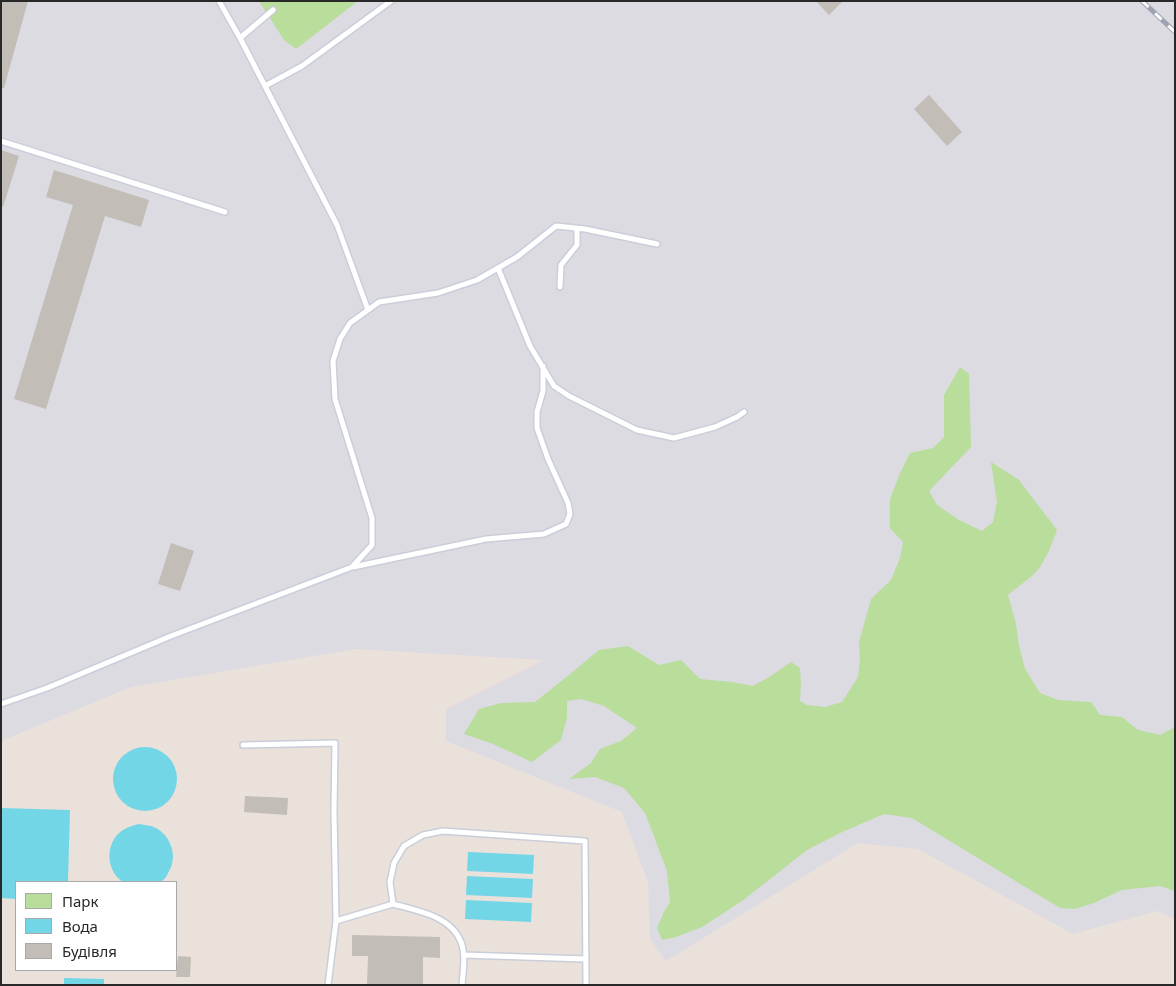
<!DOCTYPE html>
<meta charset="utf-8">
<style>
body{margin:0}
#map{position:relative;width:1176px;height:986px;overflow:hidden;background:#eae1db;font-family:"Noto Sans",sans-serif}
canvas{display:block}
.frame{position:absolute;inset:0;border:2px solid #282828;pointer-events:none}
.legend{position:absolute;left:15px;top:881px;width:162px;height:90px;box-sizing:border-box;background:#fff;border:1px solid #a9a9a9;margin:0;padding:6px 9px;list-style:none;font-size:15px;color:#282828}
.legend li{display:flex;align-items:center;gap:10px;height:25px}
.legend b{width:25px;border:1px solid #a9a9a9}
</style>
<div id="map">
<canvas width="1176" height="986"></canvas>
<div class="frame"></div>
<ul class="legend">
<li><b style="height:14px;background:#b9dd9a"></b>Парк</li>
<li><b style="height:14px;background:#73d6e6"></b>Вода</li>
<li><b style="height:14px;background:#c2bdb6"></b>Будівля</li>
</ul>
</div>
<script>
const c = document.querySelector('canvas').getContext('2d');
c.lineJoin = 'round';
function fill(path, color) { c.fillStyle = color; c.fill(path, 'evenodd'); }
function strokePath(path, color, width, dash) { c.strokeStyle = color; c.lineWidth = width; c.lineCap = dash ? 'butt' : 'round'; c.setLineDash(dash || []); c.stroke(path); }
fill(new Path2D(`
 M 1,1 L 1175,1 L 1175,919 L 1157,911 L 1073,934 L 918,849 L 858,843 L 666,961 L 650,939 L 648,882 L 622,812 L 446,741 L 446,709 L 544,660 L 355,649 L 131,687 L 1,741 Z`), '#dcdbe2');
fill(new Path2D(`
 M 259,1 L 358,1 L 296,49 L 284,40 Z
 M 960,367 L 969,374 L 971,447 L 929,491 L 937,505 L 959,520 L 982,531 L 993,522 L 997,502 L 991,462 L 1019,480 L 1057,530 C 1052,544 1044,565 1033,575 C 1025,582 1016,588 1008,595 L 1016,624 L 1019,646 L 1025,669 L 1040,693 L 1058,700 L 1091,702 L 1100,715 L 1122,717 L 1138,730 L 1160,735 L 1175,727 L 1175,891 L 1160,886 L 1122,890 L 1094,903 L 1075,909 L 1060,908 L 912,818 L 884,814 L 840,833 L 807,850 L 742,901 L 702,927 L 676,937 L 662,940 L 657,928 L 664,912 L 670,902 L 667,871 L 645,813 L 624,788 L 595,777 L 569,779 L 591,763 L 600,749 L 621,741 L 637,728 L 604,706 L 581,699 L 567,701 L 567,718 L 561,740 L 532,762 L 493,744 L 464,734 L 479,709 L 501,703 L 535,702 L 569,675 L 599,650 L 628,646 L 659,665 L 681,660 L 700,679 L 732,682 L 753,686 L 771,676 L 791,662 L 800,668 L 801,683 L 800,701 L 807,705 L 825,707 L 842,702 L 858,677 L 860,659 L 859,642 L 871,599 L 891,580 L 900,558 L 903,542 L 890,528 L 890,499 L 900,473 L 910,453 L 933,448 L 944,437 L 944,395 Z`), '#b9dd9a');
fill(new Path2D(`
 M113 779a32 32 0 1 1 64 0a32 32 0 1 1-64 0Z
 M 1,808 L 70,810 L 68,882 L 16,882 L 16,899 L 1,898 Z
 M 139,824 C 143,825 147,825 151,826 C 169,831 179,855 169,871 C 167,876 164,881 159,882 C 152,884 131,882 123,882 C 107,872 105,847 118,834 C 124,828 131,826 139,824 Z
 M 468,852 L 534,855 L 533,874 L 467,871 Z
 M 467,876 L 533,879 L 532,898 L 466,895 Z
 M 466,900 L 532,903 L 531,922 L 465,919 Z
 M 64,978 L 104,979 L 104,985 L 64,985 Z`), '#73d6e6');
fill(new Path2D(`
 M 1,1 L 28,1 L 4,88 L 1,88 Z
 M 816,1 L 843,1 L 829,15 Z
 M 929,95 L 962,132 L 947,146 L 914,109 Z
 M 1,150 L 19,156 L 3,207 L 1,206 Z
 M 54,170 L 149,200 L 141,227 L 105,216 L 46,409 L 14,399 L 73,205 L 46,197 Z
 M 171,543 L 194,551 L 180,591 L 158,584 Z
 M 245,796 L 288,798 L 287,815 L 244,812 Z
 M 352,935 L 440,937 L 440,958 L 423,957 L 423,985 L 367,985 L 368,956 L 352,956 Z
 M 178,956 L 191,957 L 190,977 L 176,977 Z`), '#c2bdb6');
const service = new Path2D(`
 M 219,1 L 240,38
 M 273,10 L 240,38 L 337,225 L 368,310
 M 265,86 L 302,66 L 391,1
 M 1,141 L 225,212
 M 498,268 L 530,346 L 554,386 L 569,396 L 637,430 L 674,438 L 715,427 L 737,417 L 744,412
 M 560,287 L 561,265 L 577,245 L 577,228
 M 353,567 L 486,539 L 544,534 L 566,524 L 570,514 L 568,503 L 548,459 L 537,428 L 537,412 L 543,391 L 543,366
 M 1,704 L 47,688 L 171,636 L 352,567 L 372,545 L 372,518 L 335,399 L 333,361 L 340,339 L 350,323 L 379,302 L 438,293 L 477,280 L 517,257 L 556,226 L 585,229 L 657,244
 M 243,745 L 335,743 L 334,811 L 336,921
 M 464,955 L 585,959
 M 328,985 L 336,921 L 393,904
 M 462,985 C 463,972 466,955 461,942 C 451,916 418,911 393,904 L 390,882 L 394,863 L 404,846 L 423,835 L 443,831 L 585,841 L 586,985`);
strokePath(service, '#c9ced9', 8);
strokePath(service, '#fff', 5);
const rail = new Path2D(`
 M 1142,1 L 1175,32`);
strokePath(rail, '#9ea3b1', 5);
strokePath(rail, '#fff', 3, [9]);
</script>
